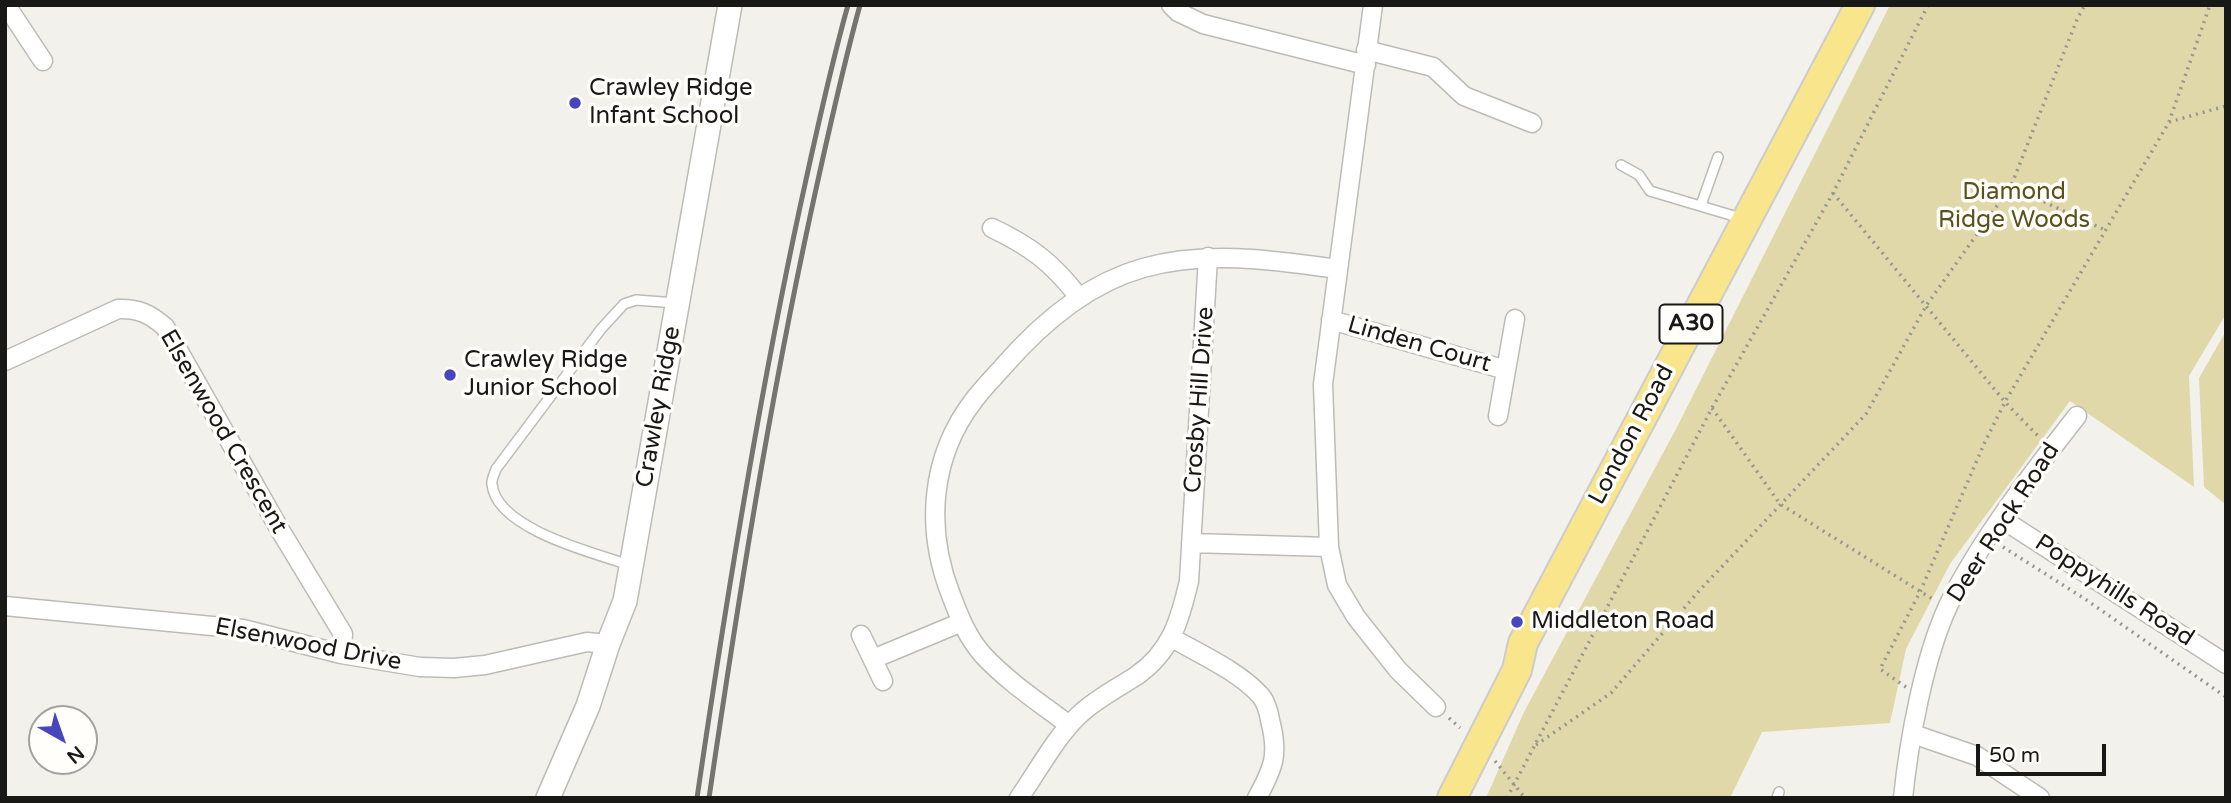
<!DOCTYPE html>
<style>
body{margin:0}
#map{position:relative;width:2231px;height:803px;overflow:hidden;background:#f2f1ec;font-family:"Varela Round",sans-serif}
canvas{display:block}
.frame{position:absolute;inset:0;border:7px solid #181816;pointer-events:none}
.north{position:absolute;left:28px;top:705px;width:70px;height:70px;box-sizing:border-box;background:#fffefa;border:2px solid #a3a29f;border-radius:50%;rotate:140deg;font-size:19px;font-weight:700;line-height:28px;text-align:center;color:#181816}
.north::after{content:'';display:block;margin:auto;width:24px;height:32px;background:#4746bc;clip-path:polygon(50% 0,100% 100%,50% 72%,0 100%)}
.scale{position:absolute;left:1976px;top:744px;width:130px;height:32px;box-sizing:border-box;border:4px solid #181816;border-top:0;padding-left:9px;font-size:21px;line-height:24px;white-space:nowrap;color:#181816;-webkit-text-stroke:5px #fffefa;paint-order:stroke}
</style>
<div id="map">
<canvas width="2231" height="803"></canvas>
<div class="frame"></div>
<div class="north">N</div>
<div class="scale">50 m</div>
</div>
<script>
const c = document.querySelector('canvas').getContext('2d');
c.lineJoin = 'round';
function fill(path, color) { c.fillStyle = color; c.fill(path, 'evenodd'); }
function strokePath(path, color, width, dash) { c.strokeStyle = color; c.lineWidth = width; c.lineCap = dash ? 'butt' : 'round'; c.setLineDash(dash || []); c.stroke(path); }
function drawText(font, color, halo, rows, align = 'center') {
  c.font = font + ' "Varela Round",sans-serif'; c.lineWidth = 7; c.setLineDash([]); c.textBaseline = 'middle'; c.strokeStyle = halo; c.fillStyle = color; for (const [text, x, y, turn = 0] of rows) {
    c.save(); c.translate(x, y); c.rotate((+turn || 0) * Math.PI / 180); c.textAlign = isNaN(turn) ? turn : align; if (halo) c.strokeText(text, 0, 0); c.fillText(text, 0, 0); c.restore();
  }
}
fill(new Path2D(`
 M 1890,5 L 2226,5 L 2226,314 L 2189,376 L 2194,487 L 2070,401 L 1950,564 L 1906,649 L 1890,723 L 1762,732 L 1730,798 L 1486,798 L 1524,712 L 1677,427 Z
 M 2226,331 L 2226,505 L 2204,487 L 2199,378 Z`), '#e1d8aa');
const service = new Path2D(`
 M 1621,165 L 1639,175 L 1650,191 L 1744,219
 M 1701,205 L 1718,157
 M 630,565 C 594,553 496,529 492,484 C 491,480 495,473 496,469 L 601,329 L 624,304 L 636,300 L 676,303
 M 1777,798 L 1779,792`);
const minor = new Path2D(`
 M 1171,5 L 1178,12 L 1203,24 L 1366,65
 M 1373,5 L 1323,384 L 1329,547 L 1337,585 L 1356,617 L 1398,670 L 1436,707
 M 8,8 L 43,61
 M 1366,50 L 1433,67 L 1464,96 L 1532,123
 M 992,228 C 1032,247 1052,263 1079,297
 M 1331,320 L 1506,370
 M 5,361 L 118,309 C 138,308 150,314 165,327 L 280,530 L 343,634 L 341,654
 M 1498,416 L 1515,319
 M 2002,519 L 2226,664
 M 1191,543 L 1329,547
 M 5,606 L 243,629 L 341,654 L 420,667 L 454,668 L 485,665 L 587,642 L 608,644
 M 861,635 L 883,681
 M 1172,638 C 1200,654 1238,671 1260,695 C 1265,700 1269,712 1270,720 C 1279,754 1274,767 1257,798
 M 873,659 L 962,622
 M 1069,725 C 1040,703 1008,682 983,655 C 967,637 959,616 951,595 C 925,529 930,457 974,400 C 983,388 993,378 1002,368 C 1040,324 1086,284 1143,268 C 1206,250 1273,260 1337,269
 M 1913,734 L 1977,756 L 2040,798
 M 1019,798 C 1038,771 1055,738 1079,715 C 1096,699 1116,689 1136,676 C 1171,652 1180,620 1189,581 L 1208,257
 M 1903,798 C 1909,740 1924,658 1948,606 C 1979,542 2033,472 2077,416`);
const tertiary = new Path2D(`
 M 548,798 L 588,706 L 608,644 L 625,601 L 730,5`);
const primary = new Path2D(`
 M 1452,798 L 1517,670 L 1523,643 L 1860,5`);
strokePath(service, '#bcbcb7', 12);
strokePath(minor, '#bcbcb7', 21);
strokePath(tertiary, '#bcbcb7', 26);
strokePath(primary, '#ccc', 32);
strokePath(new Path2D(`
 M 2169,122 L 2226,106
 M 2012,187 L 2105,230
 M 1833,193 L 2005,402 L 2039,437
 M 1712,408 L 1780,504 L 1934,600
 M 2003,547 L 2085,599 L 2226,697
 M 1906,687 L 1880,669 L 1920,592 L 1984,444 L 2005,402 L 2169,122 L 2210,5
 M 1449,718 L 1460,728
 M 1536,745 L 1611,693 L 1698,592 L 1866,414 L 1926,306 L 2011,186 L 2078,17 L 2085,5
 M 1495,761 L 1525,798
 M 1507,798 L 1712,408 L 1833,193 L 1928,5`), '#979693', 3.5, [2, 5]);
strokePath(service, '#fff', 9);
strokePath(minor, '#fff', 18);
strokePath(tertiary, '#fff', 23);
strokePath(primary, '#f9e68c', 28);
strokePath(new Path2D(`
 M 697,798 C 726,600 758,402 800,207 C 815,139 829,72 848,5
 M 709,798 C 738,601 769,406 811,212 C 826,143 841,74 860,5`), '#747470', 5);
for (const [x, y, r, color] of [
 [575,103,7,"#4746bc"],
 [450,375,7,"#4746bc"],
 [1517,622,7,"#4746bc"]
]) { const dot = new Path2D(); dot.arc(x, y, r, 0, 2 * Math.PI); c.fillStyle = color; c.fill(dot); strokePath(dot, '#fffefa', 2.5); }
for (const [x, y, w] of [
 [1691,324,63]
]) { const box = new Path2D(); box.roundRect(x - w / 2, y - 19.5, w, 39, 5); c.fillStyle = '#fffefa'; c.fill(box); strokePath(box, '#181816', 2); }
drawText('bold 23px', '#181816', null, [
 ["A30",1691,324]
]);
drawText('24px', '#181816', '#fffefa', [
 ["Crawley Ridge",589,89],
 ["Infant School",589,117],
 ["Crawley Ridge",464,361],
 ["Junior School",464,389],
 ["Middleton Road",1531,622]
], 'left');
drawText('24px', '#5b501b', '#fffefa', [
 ["Diamond",2014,193],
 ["Ridge Woods",2014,221]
]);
drawText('24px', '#181816', '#fffefa', [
 ["Linden Court",1419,345,16],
 ["Crosby Hill Drive",1200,400,-86],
 ["Crawley Ridge",659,407,-80],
 ["Elsenwood Crescent",223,432,60],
 ["London Road",1632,435,-62],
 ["Deer Rock Road",2004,523,-57],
 ["Poppyhills Road",2114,591,33],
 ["Elsenwood Drive",308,645,11]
]);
</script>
